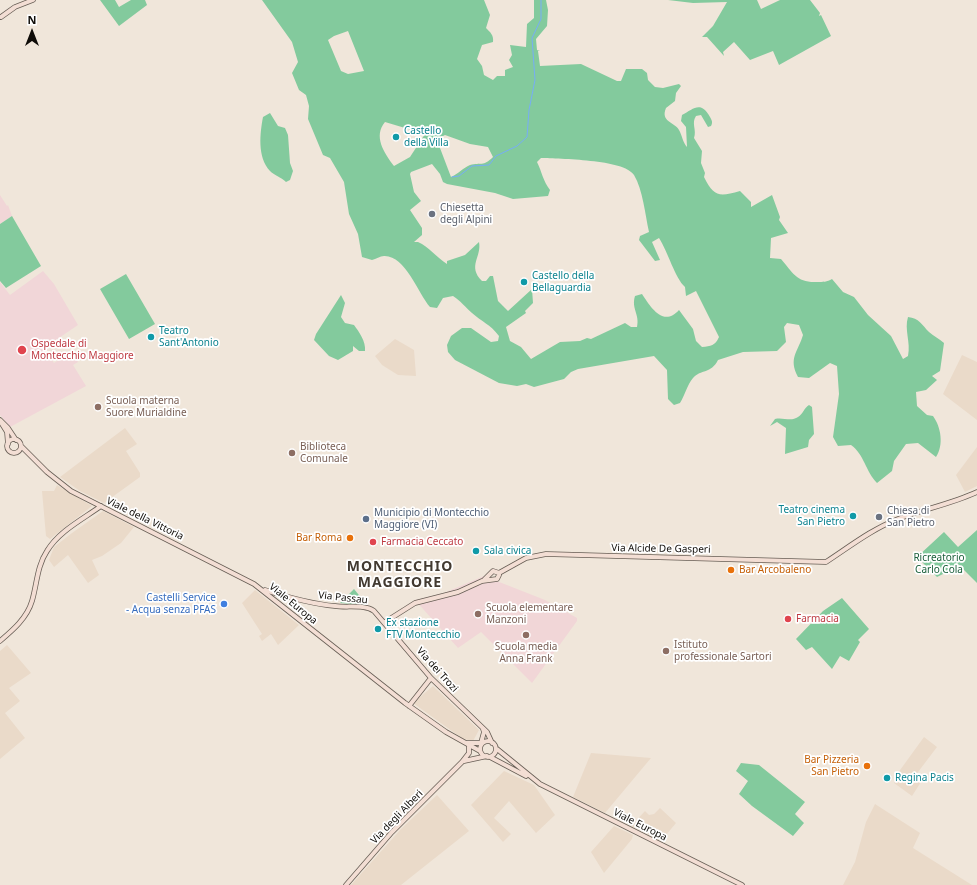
<!DOCTYPE html>
<style>
body{margin:0}
#map{position:relative;width:977px;height:885px;overflow:hidden;background:#f0e6da;font-family:"Noto Sans",sans-serif}
canvas{display:block}
.north{position:absolute;left:12px;top:12px;width:40px;height:40px;-webkit-text-stroke:3px #fff;paint-order:stroke;rotate:0deg;font-size:11px;font-weight:700;line-height:16px;text-align:center;color:#0f0c08}
.north::after{content:'';display:block;margin:auto;width:14px;height:18px;background:#0f0c08;clip-path:polygon(50% 0,100% 100%,50% 72%,0 100%)}
</style>
<div id="map">
<canvas width="977" height="885"></canvas>
<div class="north">N</div>
</div>
<script>
const c = document.querySelector('canvas').getContext('2d');
c.lineJoin = 'round';
function fill(path, color) { c.fillStyle = color; c.fill(path, 'evenodd'); }
function strokePath(path, color, width, dash) { c.strokeStyle = color; c.lineWidth = width; c.lineCap = dash ? 'butt' : 'round'; c.setLineDash(dash || []); c.stroke(path); }
function drawText(font, color, halo, rows, align = 'center') {
  c.font = font + ' "Noto Sans",sans-serif'; c.lineWidth = 3.5; c.setLineDash([]); c.textBaseline = 'middle'; c.strokeStyle = halo; c.fillStyle = color; for (const [text, x, y, turn = 0] of rows) {
    c.save(); c.translate(x, y); c.rotate((+turn || 0) * Math.PI / 180); c.textAlign = isNaN(turn) ? turn : align; if (halo) c.strokeText(text, 0, 0); c.fillText(text, 0, 0); c.restore();
  }
}
fill(new Path2D(`
 M 395,339 L 414,350 L 416,376 L 398,375 L 382,365 L 375,356 Z
 M 962,355 L 977,362 L 977,420 L 943,394 Z
 M 125,428 L 137,444 L 126,451 L 140,473 L 140,477 L 104,503 L 80,491 L 60,477 Z
 M 977,447 L 977,486 L 965,492 L 956,475 Z
 M 57,485 L 92,506 L 50,539 L 46,536 L 42,491 L 54,491 Z
 M 103,511 L 134,527 L 121,543 L 102,556 L 92,560 L 99,575 L 88,583 L 68,555 L 54,567 L 49,560 L 54,547 L 72,533 Z
 M 255,590 L 299,625 L 278,645 L 271,634 L 262,641 L 259,636 L 262,634 L 242,603 Z
 M 7,645 L 31,673 L 9,688 L 20,701 L 5,713 L 25,738 L 0,759 L 0,651 Z
 M 433,686 L 479,730 L 473,741 L 463,739 L 413,703 Z
 M 924,737 L 937,747 L 915,776 L 921,782 L 912,796 L 894,783 L 895,777 Z
 M 591,753 L 651,758 L 605,813 L 573,797 Z
 M 504,771 L 534,785 L 555,815 L 536,833 L 509,801 L 494,818 L 511,834 L 503,842 L 471,805 Z
 M 437,795 L 469,831 L 401,885 L 351,885 L 401,829 Z
 M 875,804 L 920,833 L 913,848 L 972,885 L 843,885 L 855,862 L 866,822 Z
 M 660,808 L 676,823 L 661,841 L 631,826 L 645,811 L 649,815 L 654,814 Z
 M 614,826 L 633,835 L 632,839 L 604,873 L 591,852 Z`), '#eadac9');
fill(new Path2D(`
 M 0,195 L 7,206 L 8,205 L 12,216 L 0,224 Z
 M 484,576 L 545,600 L 577,618 L 577,621 L 532,683 L 481,632 L 458,648 L 415,600 L 444,593 Z`), '#f1d6d7');
fill(new Path2D(`
 M 43,271 L 54,284 L 78,325 L 44,348 L 54,363 L 72,352 L 78,362 L 73,365 L 86,386 L 10,427 L 0,415 L 0,282 L 10,295 Z`), '#f1d6d8');
fill(new Path2D(`
 M 100,0 L 115,0 L 119,7 L 131,0 L 145,0 L 147,5 L 119,26 Z
 M 262,0 L 484,0 L 490,15 L 486,28 C 490,32 494,35 493,42 L 482,45 L 477,59 L 482,66 L 484,75 L 493,80 L 497,76 L 505,76 L 505,70 L 513,67 L 509,60 L 512,55 L 510,45 L 526,47 L 527,24 L 534,18 L 534,0 L 546,0 L 548,10 L 547,26 L 536,39 L 537,50 L 540,51 L 538,51 L 540,66 L 581,64 L 617,81 L 621,81 L 626,69 L 642,69 L 647,73 L 648,80 L 655,87 L 663,88 L 679,84 L 681,86 L 676,93 L 675,101 L 666,108 C 660,122 675,122 679,130 C 682,135 683,143 687,147 L 686,127 L 681,121 L 682,115 C 693,109 701,100 710,117 C 712,121 713,122 711,126 L 708,127 L 701,115 L 696,116 C 691,123 697,130 694,138 L 702,151 L 701,163 L 705,173 L 704,177 C 714,197 719,197 740,191 L 751,202 L 751,207 L 772,195 L 780,217 L 779,220 L 788,233 L 771,238 L 770,258 L 781,259 C 793,273 797,283 817,282 C 823,282 827,282 832,279 L 843,292 L 854,297 L 868,315 L 891,336 L 903,359 L 908,356 C 911,342 904,330 908,317 C 919,318 922,325 929,332 C 933,336 940,339 944,343 L 940,371 L 932,376 L 937,380 L 926,390 L 916,392 L 917,406 L 927,415 L 933,416 C 941,427 944,445 936,457 L 918,443 L 906,444 L 894,461 L 892,471 L 877,483 C 866,472 864,454 851,445 L 838,446 L 833,437 L 839,394 L 837,366 L 830,363 L 809,378 L 798,377 C 788,358 798,352 803,335 L 799,325 L 787,323 L 784,327 L 786,342 L 777,351 L 743,352 L 718,360 C 711,374 701,369 693,378 C 687,385 685,395 680,403 L 674,405 L 668,399 L 667,370 L 654,356 L 578,369 L 571,372 L 564,379 L 534,387 L 526,384 L 517,386 L 499,383 L 455,360 L 448,352 L 447,345 L 451,336 L 462,328 L 471,328 L 491,342 L 498,341 L 499,336 C 490,324 482,322 472,313 C 465,307 461,301 453,296 L 443,298 L 437,308 L 430,307 C 418,293 405,255 384,256 C 380,256 376,259 372,260 L 362,257 L 358,234 L 349,214 L 344,182 L 330,158 L 323,155 L 308,119 L 309,106 L 306,95 L 299,90 L 292,73 L 298,62 L 292,42 ZM 348,31 L 364,71 L 348,74 L 341,71 L 328,40 L 334,36 ZM 385,122 L 425,134 L 410,157 L 394,166 C 384,153 373,136 385,122 ZM 445,135 L 470,144 L 488,147 L 493,157 C 483,167 481,162 470,165 C 463,168 458,174 451,177 L 440,148 L 441,137 ZM 541,158 C 559,159 624,159 634,175 C 643,190 645,214 649,232 L 640,236 L 639,240 L 655,261 L 660,260 L 652,242 L 659,238 C 668,252 675,278 685,287 L 686,296 L 696,291 L 719,337 C 715,346 711,346 702,347 L 696,341 L 693,329 L 679,310 C 663,328 650,306 642,294 L 635,296 C 631,309 640,314 637,327 L 631,327 L 625,323 L 591,339 L 587,338 L 580,341 L 560,342 L 531,359 L 521,347 L 510,341 L 506,327 L 526,313 L 525,311 L 533,303 L 532,289 L 508,311 L 498,301 L 493,276 L 490,276 L 486,281 L 482,281 C 467,266 482,257 479,242 L 465,255 L 447,261 L 447,264 C 436,257 429,247 418,242 L 414,242 L 422,235 L 422,228 L 410,210 L 421,201 L 414,192 L 410,174 L 411,172 L 432,164 L 440,174 L 443,182 L 447,184 L 495,193 L 513,199 L 548,196 L 550,190 C 543,181 542,172 537,162 Z
 M 668,0 L 757,0 L 761,9 L 780,0 L 810,0 L 820,13 L 819,16 L 821,15 L 831,36 L 779,65 L 773,51 L 750,60 L 734,42 L 723,52 L 724,56 L 707,37 L 702,37 L 713,26 L 727,2 L 693,3 Z
 M 270,113 L 278,126 L 285,128 L 288,135 L 290,163 L 293,171 L 290,180 L 286,182 C 281,177 274,175 270,171 C 257,157 260,133 263,117 Z
 M 12,216 L 41,266 L 6,288 L 0,281 L 0,224 Z
 M 126,274 L 155,324 L 129,339 L 100,289 Z
 M 341,295 L 345,303 L 341,317 L 345,323 L 354,325 C 359,332 366,341 365,351 L 359,351 L 353,346 L 353,351 L 338,360 L 329,356 L 314,340 L 316,334 Z
 M 809,405 L 812,407 L 814,434 L 809,440 L 808,447 L 785,454 L 786,428 L 777,422 L 770,426 L 775,419 C 783,417 791,422 798,417 C 803,414 804,408 809,405 Z
 M 977,530 L 977,583 L 957,563 L 947,572 L 937,577 L 917,557 L 944,532 L 958,547 Z
 M 354,589 L 367,605 L 340,603 Z
 M 842,598 L 869,629 L 858,640 L 860,642 L 849,661 L 840,656 L 832,669 L 812,647 L 806,650 L 796,639 L 823,611 Z
 M 741,763 L 759,765 L 805,802 L 795,814 L 804,823 L 793,836 L 752,806 L 739,794 L 748,781 L 736,771 Z`), '#83ca9d');
strokePath(new Path2D(`
 M 452,177 L 459,176 L 472,166 L 489,165 L 496,156 L 517,146 L 527,137 L 529,110 L 535,80 L 532,38 L 541,19 L 541,0`), '#77adf7', 1);
const secondary = new Path2D(`
 M 1,17 L 15,7 L 33,0
 M 0,420 L 8,428 L 16,440
 M 2,424 L 7,432 L 8,444
 M7 446a7 7 0 1 1 14 0a7 7 0 1 1-14 0Z
 M 21,446 L 47,472 L 71,491 L 254,584 L 405,703 L 446,732 L 480,751
 M 499,573 L 526,558 L 546,554 L 826,562 C 849,547 872,529 898,519 C 924,509 951,504 977,492
 M 484,580 L 493,571 L 499,573
 M 265,590 C 287,597 311,604 335,606 C 347,608 364,604 374,611 L 431,678 L 487,732 L 492,743
 M 385,622 L 415,603 L 458,592 L 482,581 L 497,579 L 499,575 L 499,573
 M 0,641 C 13,630 27,618 32,601 C 37,584 37,566 47,551 C 59,531 83,519 101,506
 M 409,706 L 431,678
 M480 749a8 8 0 1 1 16 0a8 8 0 1 1-16 0Z
 M 466,743 L 481,743
 M 481,743 L 484,732 L 483,729
 M 497,749 L 540,784 L 742,885
 M 490,757 L 526,776
 M 464,761 L 487,756
 M 346,885 L 392,832 L 462,762 L 469,753 L 469,746`);
strokePath(secondary, '#675e55', 5.5);
strokePath(secondary, '#f3ded4', 4);
for (const [x, y, r, color] of [
 [396,137,4,"#0f9aa8"],
 [432,214,4,"#6b7280"],
 [524,282,4,"#0f9aa8"],
 [151,337,4,"#0f9aa8"],
 [22,350,5,"#e0444e"],
 [98,407,4,"#8d6e63"],
 [292,453,4,"#8d6e63"],
 [853,516,4,"#0f9aa8"],
 [879,517,4,"#6b7280"],
 [366,519,4,"#5c6f8a"],
 [350,538,4,"#e8710a"],
 [373,542,4,"#e0444e"],
 [476,551,4,"#0f9aa8"],
 [731,570,4,"#e8710a"],
 [224,604,4,"#3f7fe0"],
 [478,614,4,"#8d6e63"],
 [788,619,4,"#e0444e"],
 [378,629,4,"#0f9aa8"],
 [526,635,4,"#8d6e63"],
 [666,651,4,"#8d6e63"],
 [867,766,4,"#e8710a"],
 [887,778,4,"#0f9aa8"]
]) { const dot = new Path2D(); dot.arc(x, y, r, 0, 2 * Math.PI); c.fillStyle = color; c.fill(dot); strokePath(dot, '#fff', 1.5); }
drawText('10px', '#0d838f', '#fff', [
 ["Castello",404,131],
 ["della Villa",404,143],
 ["Castello della",532,276],
 ["Bellaguardia",532,288],
 ["Teatro",159,331],
 ["Sant'Antonio",159,343],
 ["Teatro cinema",845,510,"right"],
 ["San Pietro",845,522,"right"],
 ["Sala civica",484,551],
 ["Ex stazione",386,623],
 ["FTV Montecchio",386,635],
 ["Regina Pacis",895,778]
], 'left');
drawText('10px', '#5b616d', '#fff', [
 ["Chiesetta",440,208],
 ["degli Alpini",440,220],
 ["Chiesa di",887,511],
 ["San Pietro",887,523]
], 'left');
drawText('10px', '#be3a42', '#fff', [
 ["Ospedale di",31,344],
 ["Montecchio Maggiore",31,356],
 ["Farmacia Ceccato",381,542],
 ["Farmacia",796,619]
], 'left');
drawText('10px', '#785e54', '#fff', [
 ["Scuola materna",106,401],
 ["Suore Murialdine",106,413],
 ["Biblioteca",300,447],
 ["Comunale",300,459],
 ["Scuola elementare",486,608],
 ["Manzoni",486,620],
 ["Istituto",674,645],
 ["professionale Sartori",674,657],
 ["Scuola media",526,647,"center"],
 ["Anna Frank",526,659,"center"]
], 'left');
drawText('10px', '#4e5e75', '#fff', [
 ["Municipio di Montecchio",374,513],
 ["Maggiore (VI)",374,525]
], 'left');
drawText('10px', '#0f0c08', '#fff', [
 ["Viale della Vittoria",145,519,26],
 ["Via Alcide De Gasperi",661,549,1],
 ["Via Passau",343,598,6],
 ["Viale Europa",293,604,39],
 ["Via dei Trozi",437,670,48],
 ["Via degli Alberi",397,817,-46],
 ["Viale Europa",640,825,27]
]);
drawText('10px', '#c56008', '#fff', [
 ["Bar Roma",342,538],
 ["Bar Arcobaleno",739,570,"left"],
 ["Bar Pizzeria",859,760],
 ["San Pietro",859,772]
], 'right');
drawText('10px', '#1a5f3a', '#fff', [
 ["Ricreatorio",939,558],
 ["Carlo Cola",939,570]
]);
drawText('10px', '#366cbe', '#fff', [
 ["Castelli Service",216,598],
 ["- Acqua senza PFAS",216,610]
], 'right');
c.letterSpacing = '1px';
drawText('bold 14px', '#423a31', '#fff', [
 ["MONTECCHIO",400,567],
 ["MAGGIORE",400,583]
]);
c.letterSpacing = '0px';
</script>
